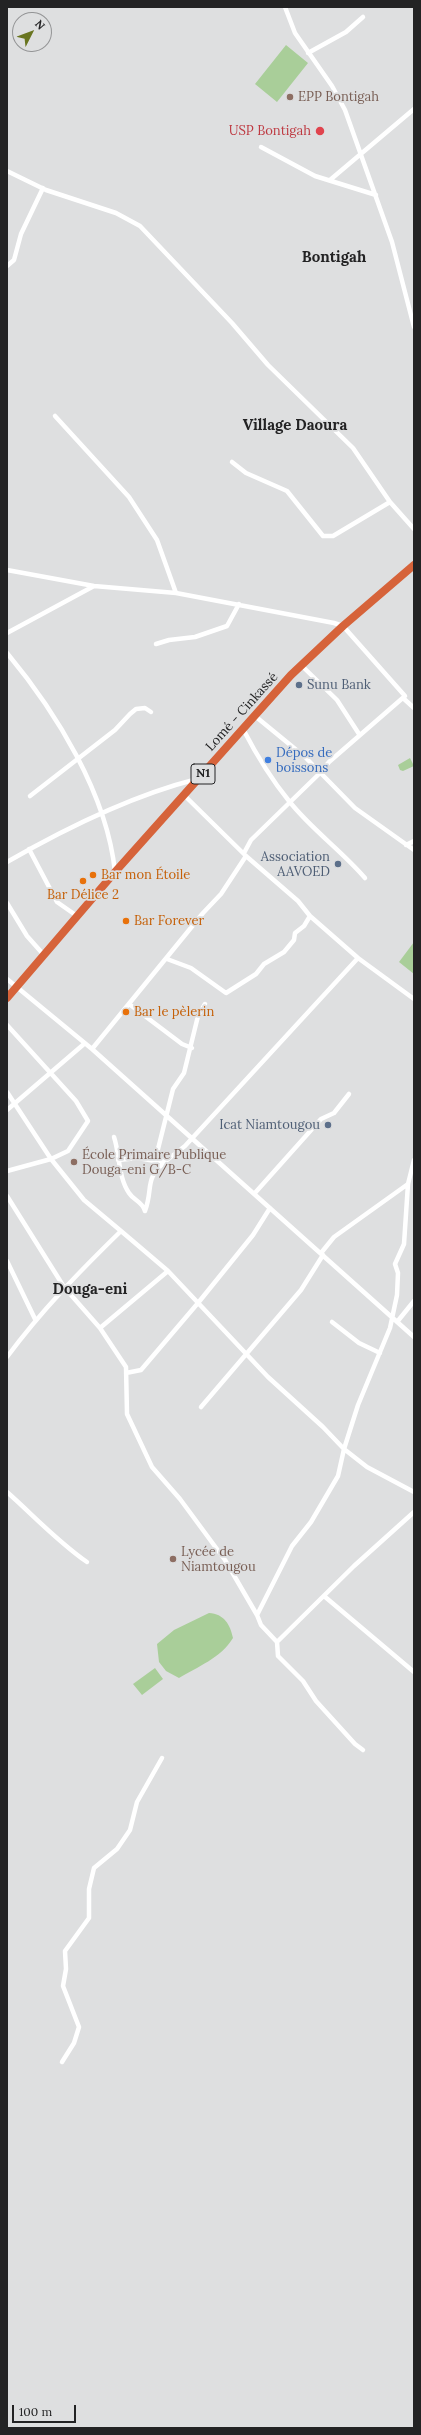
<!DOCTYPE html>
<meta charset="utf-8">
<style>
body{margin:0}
#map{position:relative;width:421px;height:2435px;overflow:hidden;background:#dedfe0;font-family:Lora,serif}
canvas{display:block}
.frame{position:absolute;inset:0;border:8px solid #232324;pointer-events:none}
.north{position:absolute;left:12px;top:12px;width:40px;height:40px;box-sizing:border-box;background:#dedfe0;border:1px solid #939495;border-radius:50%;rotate:48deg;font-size:11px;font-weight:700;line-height:16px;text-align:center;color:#232324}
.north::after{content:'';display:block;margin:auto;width:14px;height:18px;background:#697520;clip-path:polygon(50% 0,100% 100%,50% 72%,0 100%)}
.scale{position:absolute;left:12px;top:2405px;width:64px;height:18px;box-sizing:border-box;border:2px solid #232324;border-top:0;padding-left:5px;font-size:12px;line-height:14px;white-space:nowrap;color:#232324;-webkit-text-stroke:3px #dedfe0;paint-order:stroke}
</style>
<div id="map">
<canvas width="421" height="2435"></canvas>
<div class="frame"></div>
<div class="north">N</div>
<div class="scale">100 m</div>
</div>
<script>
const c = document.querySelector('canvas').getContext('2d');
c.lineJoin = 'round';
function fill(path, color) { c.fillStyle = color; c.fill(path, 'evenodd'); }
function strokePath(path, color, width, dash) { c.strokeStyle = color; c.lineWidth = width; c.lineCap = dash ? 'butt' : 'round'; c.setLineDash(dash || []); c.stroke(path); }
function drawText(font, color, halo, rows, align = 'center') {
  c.font = font + ' Lora,serif'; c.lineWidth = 3.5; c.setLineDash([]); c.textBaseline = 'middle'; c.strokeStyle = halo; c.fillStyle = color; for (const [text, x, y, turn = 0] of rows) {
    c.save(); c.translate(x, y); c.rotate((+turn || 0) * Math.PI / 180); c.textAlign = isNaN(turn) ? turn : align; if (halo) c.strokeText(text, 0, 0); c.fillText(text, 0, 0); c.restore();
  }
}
fill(new Path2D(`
 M 286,45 L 308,63 L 277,102 L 255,84 Z
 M 410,758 L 414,766 L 403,771 L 400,770 L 398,765 Z
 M 414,942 L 414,974 L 399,962 Z
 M 209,1613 C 224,1614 230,1624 233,1638 C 221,1658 197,1667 179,1678 L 166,1671 L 159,1662 L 157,1644 L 174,1630 Z
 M 155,1668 L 163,1679 L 142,1695 L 133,1684 Z`), '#a9ce99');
strokePath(new Path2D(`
 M 285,7 L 295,33 L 332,86 L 345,110 L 392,242 L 414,327
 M 308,53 L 346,32 L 363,17
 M 261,147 L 315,176 L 376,195
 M 7,171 L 46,190 L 116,213 L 140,226 L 232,323 L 268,365 L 353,448 L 390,502 L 414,529
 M 330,180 L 414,109
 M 7,266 L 14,260 L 21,234 L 43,188
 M 55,416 L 129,497 L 157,540 L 176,593
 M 232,462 L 246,473 L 287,491 L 323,536 L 333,536 L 390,502
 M 7,570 L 94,586 L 176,593 L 334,623 L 343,626 L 405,696 L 329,762 L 320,773 L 251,840 L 244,853
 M 7,633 L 94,586
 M 156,644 L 169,640 L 195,637 L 227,626 L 239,604
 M 7,653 C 56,712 107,794 115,872
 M 301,665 L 337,700 L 359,734
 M 403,698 L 414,708
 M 255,716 L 305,757 L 355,808 L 414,850
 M 243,729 C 256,754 271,779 289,801 C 311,829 342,851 365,878
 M 30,796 L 115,730 L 130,714 L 136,709 L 145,708 L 151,712
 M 185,796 L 246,856 L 298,901 L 310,916 L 358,958 L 414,999
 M 406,845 L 414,841
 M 29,849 L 57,902 L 77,916
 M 7,862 C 66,828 130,796 197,779
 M 7,903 L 27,936 L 43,954
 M 167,959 L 191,968 L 226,993 L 256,974 L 264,964 L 284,952 L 294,940 L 295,933 L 304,926 L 310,916
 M 7,979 L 92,1049 L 414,1337
 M 129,1004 L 182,1044 L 192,1048
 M 7,1025 L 76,1101 L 88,1121 L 68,1151 L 51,1159 L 7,1171
 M 92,1049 L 203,913 L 221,894 L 246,856
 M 7,1092 L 51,1159 L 84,1200 L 121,1231 C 80,1271 41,1311 7,1357
 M 7,1110 L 84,1044
 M 114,1137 C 120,1155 118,1177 129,1193 C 134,1201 142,1201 145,1211
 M 118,1160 L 138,1158 L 155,1161 L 167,1160 L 185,1146 L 358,958
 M 155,1161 L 173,1089 L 184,1073 L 198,1016 L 205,1004
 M 254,1194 L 321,1119 L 334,1113 L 349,1094
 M 7,1196 L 64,1287 L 100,1328 L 126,1367 L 127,1414 L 152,1467 L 180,1499 L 225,1560 L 257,1615 L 261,1625 L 277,1642
 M 145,1211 C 154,1186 143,1180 167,1160
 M 121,1231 L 168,1271 L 268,1377 L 323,1427 L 344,1449 L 367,1467 L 414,1492
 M 321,1253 L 334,1237 L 408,1184
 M 7,1261 L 35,1319
 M 332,1322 L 359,1343 L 380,1353
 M 397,1322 L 414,1301
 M 100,1328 L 168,1271
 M 126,1373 L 141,1370 L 198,1303 L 253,1235 L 270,1208
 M 201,1407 L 301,1290 L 323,1255
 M 7,1492 C 33,1515 58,1542 87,1562
 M 324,1596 L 414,1672
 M 257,1615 L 292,1546 L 311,1522 L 338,1476 L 344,1449 L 358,1405 L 390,1328 L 397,1295 L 398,1273 L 395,1264 L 404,1244 L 408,1184 L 414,1160
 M 363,1750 L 355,1744 L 316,1701 L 303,1681 L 278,1656 L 277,1642 L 354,1566 L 414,1512
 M 62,2062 L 74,2043 L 79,2027 L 63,1986 L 66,1969 L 65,1951 L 89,1918 L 89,1889 L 94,1868 L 117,1849 L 130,1830 L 137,1802 L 162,1758`), '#fff', 4.5);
strokePath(new Path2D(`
 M 7,998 L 115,872 L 291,675 L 343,626 L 414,565`), '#d6633a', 8);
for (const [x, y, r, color] of [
 [290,97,4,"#8d6e63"],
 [320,131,5,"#e0444e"],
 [299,685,4,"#5c6f8a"],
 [268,760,4,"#3f7fe0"],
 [338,864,4,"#5c6f8a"],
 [93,875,4,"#e8710a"],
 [83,881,4,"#e8710a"],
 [126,921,4,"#e8710a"],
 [126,1012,4,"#e8710a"],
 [328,1125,4,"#5c6f8a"],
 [74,1162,4,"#8d6e63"],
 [173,1559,4,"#8d6e63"]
]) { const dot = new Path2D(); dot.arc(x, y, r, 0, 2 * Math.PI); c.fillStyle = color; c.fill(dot); strokePath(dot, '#dedfe0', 1.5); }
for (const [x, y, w] of [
 [203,774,24]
]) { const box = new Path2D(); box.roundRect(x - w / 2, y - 10, w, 20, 3); c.fillStyle = '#dedfe0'; c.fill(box); strokePath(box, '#232324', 1); }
drawText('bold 12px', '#232324', null, [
 ["N1",203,774]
]);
drawText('13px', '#785e54', '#dedfe0', [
 ["EPP Bontigah",298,97],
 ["École Primaire Publique",82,1155],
 ["Douga-eni G/B-C",82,1170],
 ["Lycée de",181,1552],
 ["Niamtougou",181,1567]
], 'left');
drawText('13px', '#be3a42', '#dedfe0', [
 ["USP Bontigah",311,131]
], 'right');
drawText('13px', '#4e5e75', '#dedfe0', [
 ["Sunu Bank",307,685,"left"],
 ["Association",330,857],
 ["AAVOED",330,872],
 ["Icat Niamtougou",320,1125]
], 'right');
drawText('13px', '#232324', '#dedfe0', [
 ["Lomé - Cinkassé",242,712,-48]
]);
drawText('13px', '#366cbe', '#dedfe0', [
 ["Dépos de",276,753],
 ["boissons",276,768]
], 'left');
drawText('13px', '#c56008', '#dedfe0', [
 ["Bar mon Étoile",101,875],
 ["Bar Délice 2",83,895,"center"],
 ["Bar Forever",134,921],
 ["Bar le pèlerin",134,1012]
], 'left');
drawText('bold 15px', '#232324', '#dedfe0', [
 ["Bontigah",334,258],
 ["Village Daoura",295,426],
 ["Douga-eni",90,1290]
]);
</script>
